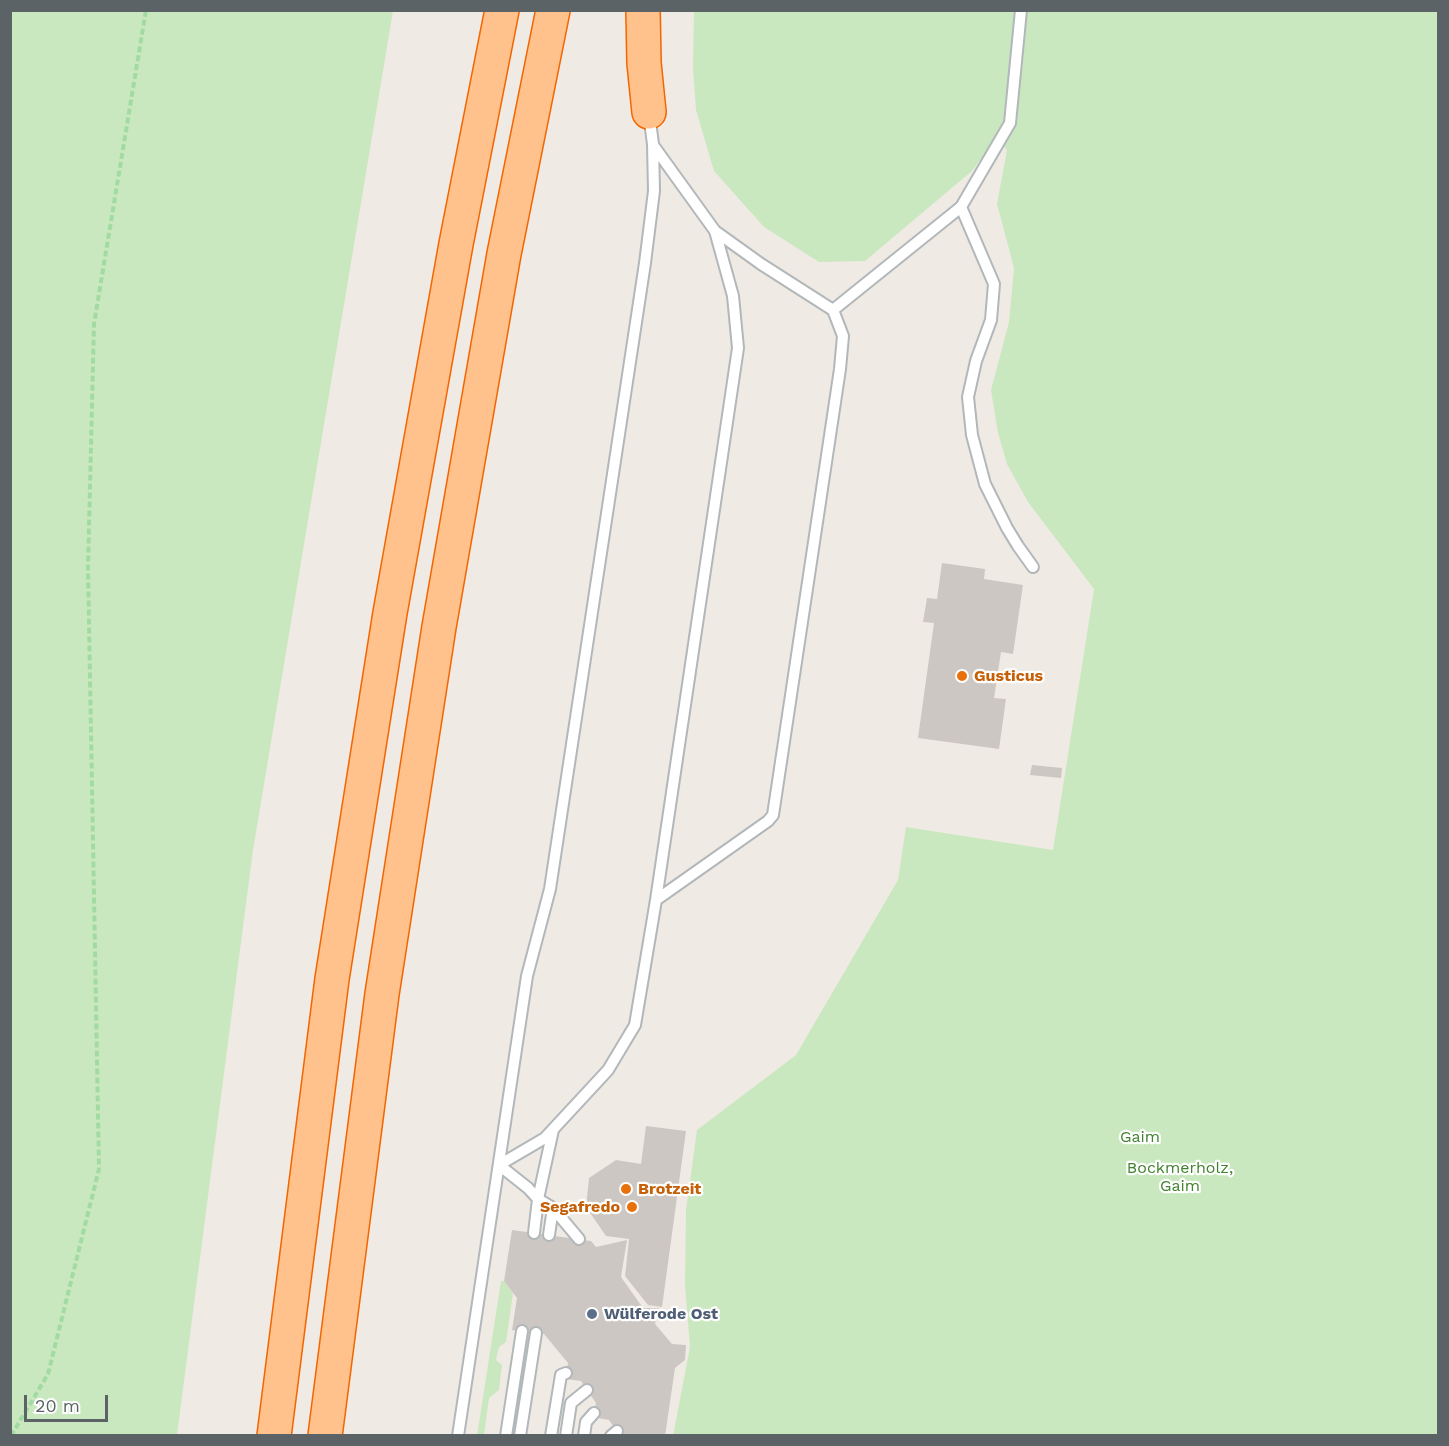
<!DOCTYPE html>
<meta charset="utf-8">
<style>
body{margin:0}
#map{position:relative;width:1449px;height:1446px;overflow:hidden;background:#f0eae4;font-family:"Work Sans",sans-serif}
canvas{display:block}
.frame{position:absolute;inset:0;border:12px solid #5c6366;pointer-events:none}
.scale{position:absolute;left:24px;top:1395px;width:84px;height:27px;box-sizing:border-box;border:3px solid #5c6366;border-top:0;padding-left:8px;font-size:18px;line-height:21px;white-space:nowrap;color:#5c6366;-webkit-text-stroke:4px #fff;paint-order:stroke}
</style>
<div id="map">
<canvas width="1449" height="1446"></canvas>
<div class="frame"></div>
<div class="scale">20 m</div>
</div>
<script>
const c = document.querySelector('canvas').getContext('2d');
c.lineJoin = 'round';
function fill(path, color) { c.fillStyle = color; c.fill(path, 'evenodd'); }
function strokePath(path, color, width, dash) { c.strokeStyle = color; c.lineWidth = width; c.lineCap = dash ? 'butt' : 'round'; c.setLineDash(dash || []); c.stroke(path); }
function drawText(font, color, halo, rows, align = 'center') {
  c.font = font + ' "Work Sans",sans-serif'; c.lineWidth = 4.5; c.setLineDash([]); c.textBaseline = 'middle'; c.strokeStyle = halo; c.fillStyle = color; for (const [text, x, y, turn = 0] of rows) {
    c.save(); c.translate(x, y); c.rotate((+turn || 0) * Math.PI / 180); c.textAlign = isNaN(turn) ? turn : align; if (halo) c.strokeText(text, 0, 0); c.fillText(text, 0, 0); c.restore();
  }
}
fill(new Path2D(`
 M 10,11 L 393,11 L 253,850 L 177,1435 L 11,1435 Z
 M 694,11 L 1438,11 L 1438,1435 L 673,1436 L 690,1347 L 685,1285 L 686,1210 L 697,1130 L 796,1055 L 898,880 L 906,827 L 1053,850 L 1094,589 L 1028,502 L 1007,464 L 998,433 L 991,390 L 1009,322 L 1014,268 L 997,204 L 1007,150 L 997,138 L 972,171 L 865,261 L 819,262 L 764,227 L 714,171 L 696,110 L 693,68 Z
 M 501,1281 L 504,1281 L 513,1293 L 506,1342 L 499,1347 L 496,1360 L 502,1365 L 499,1390 L 489,1398 L 484,1435 L 477,1436 Z`), '#cae8bf');
fill(new Path2D(`
 M 942,563 L 985,569 L 984,579 L 1023,585 L 1013,654 L 1001,652 L 994,698 L 1006,699 L 999,749 L 918,738 L 934,623 L 923,622 L 927,598 L 937,599 Z
 M 1032,765 L 1062,768 L 1061,778 L 1030,775 Z
 M 646,1126 L 686,1131 L 662,1307 L 648,1305 L 625,1276 L 629,1239 L 606,1236 L 586,1207 L 589,1178 L 616,1160 L 641,1164 Z
 M 512,1230 L 591,1241 L 596,1247 L 627,1240 L 621,1277 L 643,1308 L 659,1308 L 655,1324 L 672,1344 L 686,1345 L 685,1360 L 675,1368 L 665,1436 L 620,1436 L 609,1420 L 593,1417 L 596,1403 L 581,1381 L 565,1379 L 568,1363 L 544,1334 L 512,1330 L 517,1298 L 504,1281 Z`), '#cdc7c3');
const lane = new Path2D(`
 M 653,145 L 715,231 L 761,264 L 833,310 L 843,336 L 840,369 L 773,815 L 768,821 L 656,900
 M 961,207 L 994,284 L 991,320 L 976,361 L 968,397 L 972,435 L 985,484 L 1007,528 L 1018,546 L 1033,567
 M 833,310 L 961,207 L 1010,123 L 1021,10
 M 499,1165 L 545,1138 L 608,1070 L 635,1025 L 656,900 L 738,348 L 733,296 L 715,231
 M 499,1165 L 528,1188 L 538,1199 L 553,1208 L 579,1239
 M 534,1233 L 538,1199 L 553,1130
 M 549,1235 L 553,1208
 M 458,1436 L 527,976 L 550,889 L 645,263 L 654,191 L 653,144 L 649,114
 M 506,1436 L 522,1331
 M 520,1436 L 536,1333
 M 551,1436 L 561,1375 L 566,1373
 M 566,1436 L 571,1403 L 587,1390
 M 584,1436 L 586,1422 L 594,1413
 M 611,1436 L 617,1431`);
const highway = new Path2D(`
 M 643,10 L 644,63 L 649,112
 M 274,1436 L 332,979 L 390,613 L 456,244 L 502,10
 M 325,1436 L 382,994 L 439,627 L 504,254 L 553,10`);
strokePath(lane, '#b2b7ba', 14);
strokePath(highway, '#f46500', 36);
strokePath(new Path2D(`
 M 11,1436 L 48,1374 L 99,1169 L 88,568 L 94,324 L 146,10`), '#a2dba1', 4, [6, 3]);
strokePath(lane, '#fff', 10);
strokePath(highway, '#ffc28c', 33);
for (const [x, y, r, color] of [
 [962,676,6,"#e8710a"],
 [626,1189,6,"#e8710a"],
 [632,1207,6,"#e8710a"],
 [592,1314,6,"#5c6f8a"]
]) { const dot = new Path2D(); dot.arc(x, y, r, 0, 2 * Math.PI); c.fillStyle = color; c.fill(dot); strokePath(dot, '#fff', 2); }
drawText('bold 16px', '#c56008', '#fff', [
 ["Gusticus",974,676],
 ["Brotzeit",638,1189],
 ["Segafredo",620,1207,"right"]
], 'left');
drawText('16px', '#42822f', '#fff', [
 ["Gaim",1140,1137],
 ["Bockmerholz,",1180,1168],
 ["Gaim",1180,1186]
]);
drawText('bold 16px', '#4e5e75', '#fff', [
 ["Wülferode Ost",604,1314]
], 'left');
</script>
